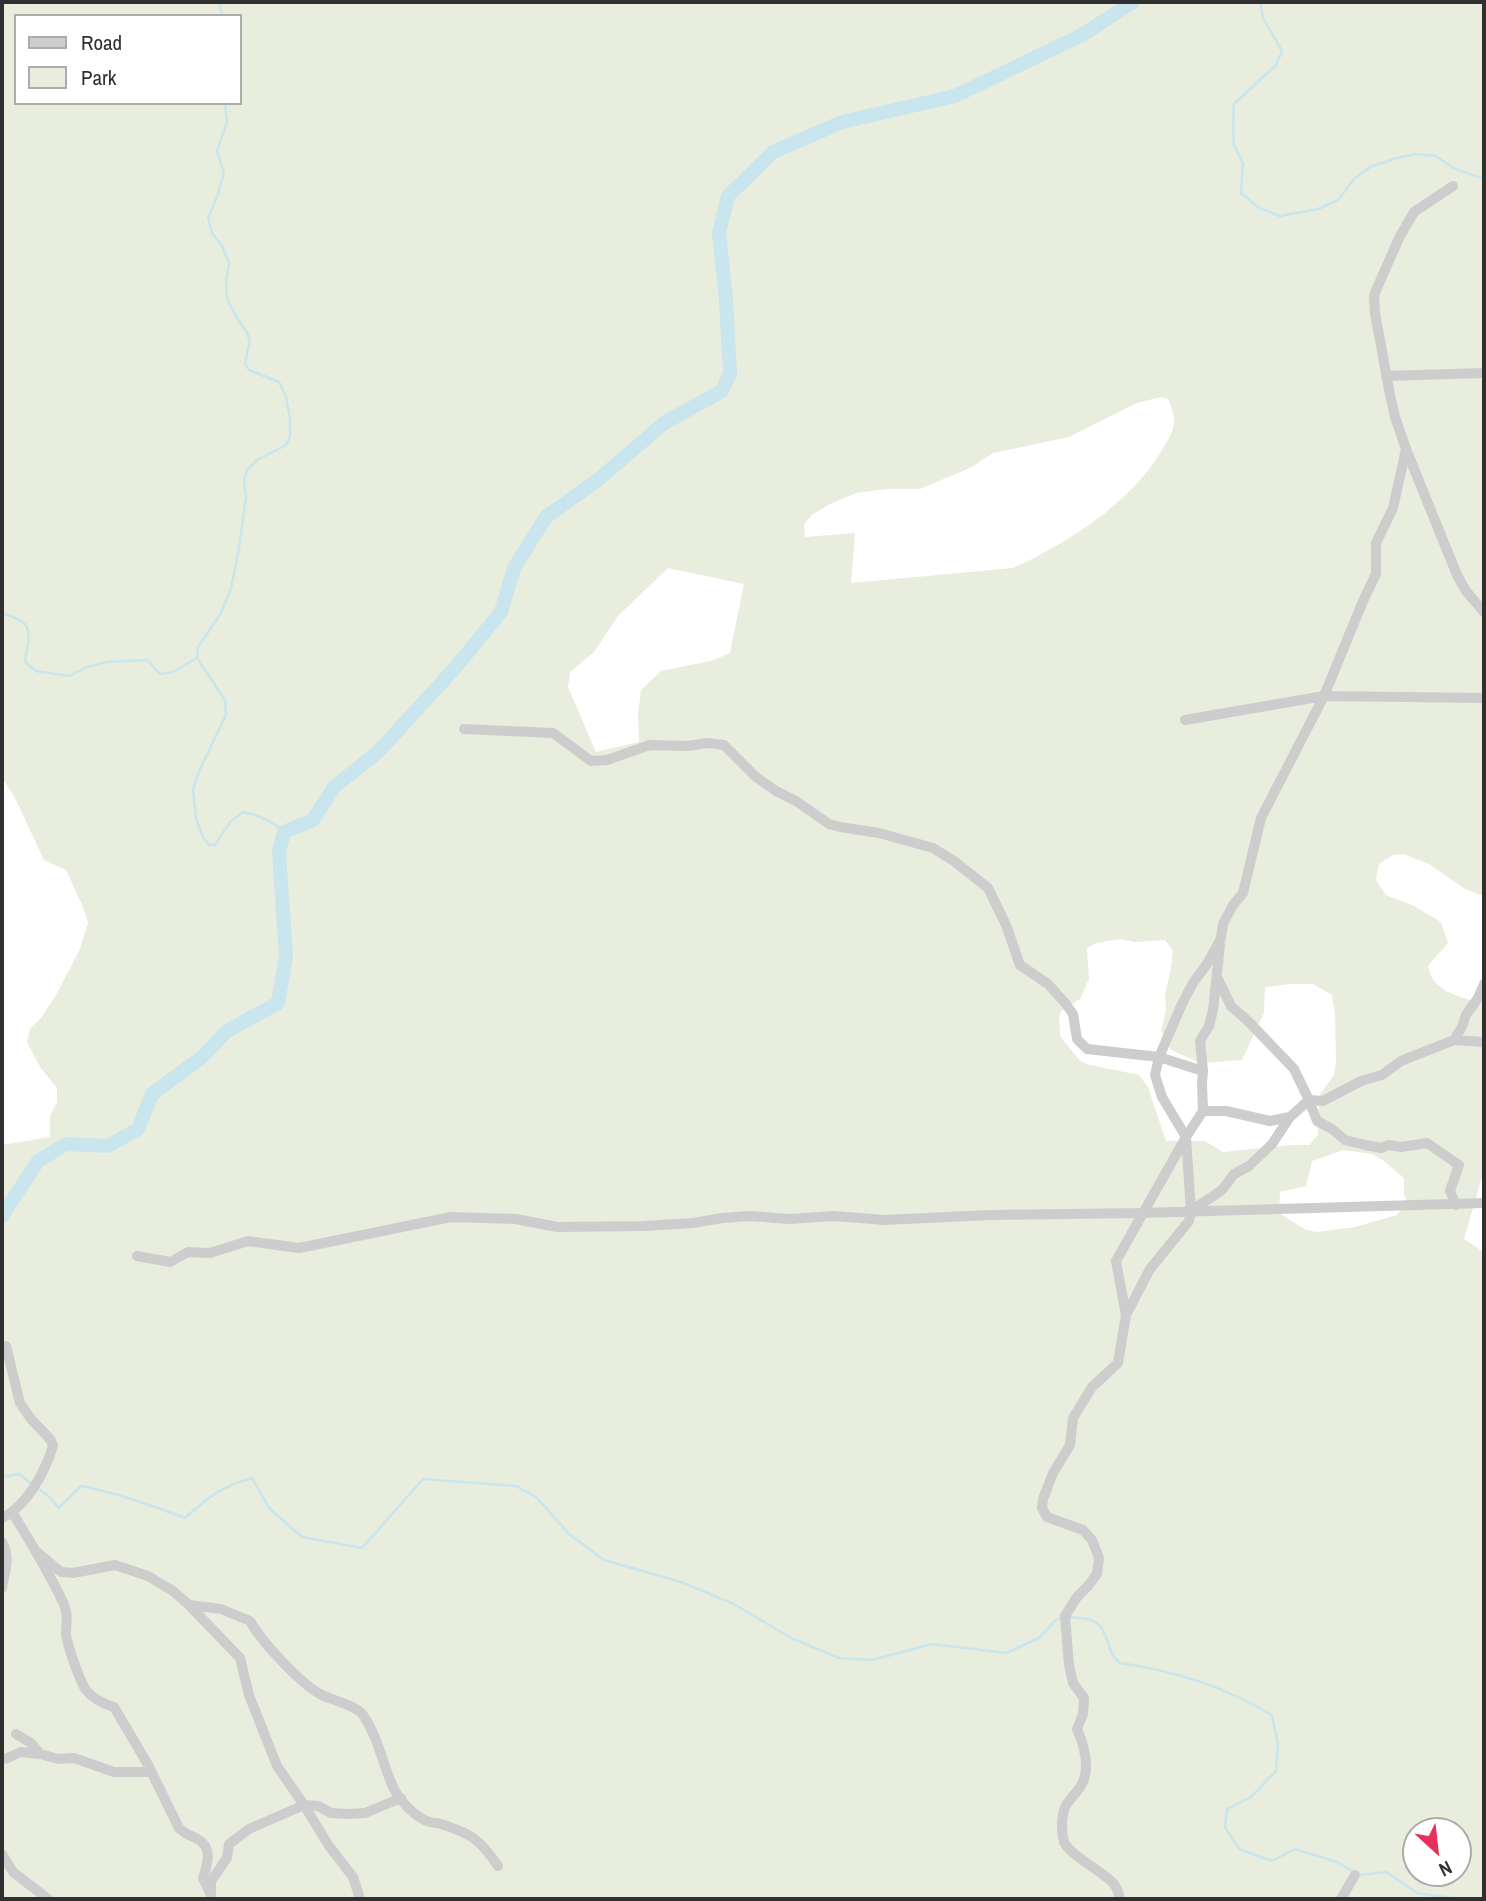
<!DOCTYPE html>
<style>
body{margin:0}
#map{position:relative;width:1486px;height:1901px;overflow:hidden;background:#fff;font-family:"Archivo Narrow",sans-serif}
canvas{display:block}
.frame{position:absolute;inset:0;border:4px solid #303030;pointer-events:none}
.legend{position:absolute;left:14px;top:14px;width:228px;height:91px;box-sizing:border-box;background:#fff;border:2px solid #acacac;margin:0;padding:9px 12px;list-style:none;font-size:21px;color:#303030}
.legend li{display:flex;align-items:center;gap:14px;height:35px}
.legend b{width:35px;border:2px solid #acacac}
.north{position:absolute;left:1402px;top:1817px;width:70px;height:70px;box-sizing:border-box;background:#fff;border:2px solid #acacac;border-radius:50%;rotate:153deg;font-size:19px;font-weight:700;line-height:28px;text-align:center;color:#303030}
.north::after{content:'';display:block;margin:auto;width:24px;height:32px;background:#e9305a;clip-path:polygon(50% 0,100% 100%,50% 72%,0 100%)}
</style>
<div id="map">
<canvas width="1486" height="1901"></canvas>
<div class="frame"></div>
<ul class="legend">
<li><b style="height:9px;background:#cdcdcd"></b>Road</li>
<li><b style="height:19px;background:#e8eddd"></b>Park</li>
</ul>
<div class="north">N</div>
</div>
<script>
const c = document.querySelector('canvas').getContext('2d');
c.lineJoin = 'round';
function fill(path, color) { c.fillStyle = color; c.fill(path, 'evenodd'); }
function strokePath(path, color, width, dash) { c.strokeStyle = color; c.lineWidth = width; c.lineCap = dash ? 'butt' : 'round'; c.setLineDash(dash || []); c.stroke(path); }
fill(new Path2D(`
 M 2,2 L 1484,2 L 1484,892 L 1481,895 L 1465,889 L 1429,864 L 1403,854 L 1393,855 L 1379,864 L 1376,880 L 1386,895 L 1414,906 L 1441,922 L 1448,943 L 1428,966 C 1432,993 1462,997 1484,1004 L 1484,1178 L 1481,1180 L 1464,1239 L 1484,1252 L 1484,1899 L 2,1899 L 2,1145 L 50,1137 L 50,1116 L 57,1102 L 57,1088 L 40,1067 L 27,1042 L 30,1029 L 41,1018 L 56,995 L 79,951 L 88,923 L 83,907 L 66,870 L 44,860 L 14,796 L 2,778 ZM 16,16 L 240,16 L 240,103 L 16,103 ZM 1161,397 L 1168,399 C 1171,406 1174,413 1174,420 C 1174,431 1168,441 1162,450 C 1131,503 1068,543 1013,568 L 851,583 L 855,533 L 805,537 L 804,524 L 812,515 L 828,505 L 856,493 L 886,489 L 920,489 L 972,467 L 993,453 L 1069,437 L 1137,403 ZM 668,568 L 744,584 L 730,653 L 711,661 L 661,671 L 641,690 L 638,715 L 639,742 L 596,752 L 568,687 L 570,672 L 594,652 L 618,616 ZM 1120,939 L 1135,942 L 1165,940 L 1173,951 L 1171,969 L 1165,994 L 1166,1010 L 1161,1031 L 1171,1050 L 1200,1063 L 1242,1060 L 1264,1013 L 1265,987 L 1291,984 L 1313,984 L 1332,995 L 1335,1013 L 1336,1061 L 1334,1075 L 1319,1096 L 1318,1135 L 1309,1145 L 1292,1145 L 1223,1152 L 1205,1141 L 1166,1141 L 1148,1087 L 1139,1075 L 1090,1065 L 1080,1061 L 1060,1036 L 1059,1017 L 1061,1011 L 1080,999 L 1089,979 L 1087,948 L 1097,943 ZM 1343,1150 L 1372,1154 L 1384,1161 L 1404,1178 L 1404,1194 L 1407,1201 L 1397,1215 L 1355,1227 L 1317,1232 L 1306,1230 L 1279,1213 L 1280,1192 L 1306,1186 L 1312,1161 ZM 1416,1831 L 1458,1831 L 1458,1873 L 1416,1873 Z`), '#e8eddd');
strokePath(new Path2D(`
 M 219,2 L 222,16
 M 1260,2 L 1263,18 L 1282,51 L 1276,65 L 1234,104 L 1233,129 L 1234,145 L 1243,163 L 1241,193 L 1259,208 L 1280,216 L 1318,209 L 1338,200 L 1354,179 L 1370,167 L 1397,158 L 1415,154 L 1436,156 L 1453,168 L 1484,179
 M 1128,5 L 1138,2
 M 225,103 L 227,122 L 217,151 L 224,173 L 217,197 L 208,218 L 212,233 L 222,246 L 229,263 L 226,283 L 227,299 L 237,318 L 247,333 L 250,341 L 245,363 L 249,370 L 279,382 L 286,396 L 290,419 L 290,437 L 286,445 L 257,460 L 247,470 L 244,480 L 246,497 L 239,548 L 231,588 L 221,613 L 198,647 L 197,658 L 225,700 L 226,715 L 200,769 L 193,789 L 196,819 L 203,837 L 209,845 L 215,845 L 230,822 L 243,812 C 260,815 272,821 284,832
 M 2,613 C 37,624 29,631 25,662 L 36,671 L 69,676 L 87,667 L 107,662 L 147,660 L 160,674 L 173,672 L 195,659
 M 2,1477 L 19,1474 L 32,1484
 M 37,1487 L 47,1495 L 59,1508 L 81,1486 C 117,1493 150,1505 185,1518 C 209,1497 220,1487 252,1478 L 269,1508 L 302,1537 L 362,1548 L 423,1479 L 516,1486 L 536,1497 L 569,1534 L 604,1560 L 681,1582 L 734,1604 L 791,1638 L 839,1658 L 872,1660 L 932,1644 L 1006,1653 L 1039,1638 L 1055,1621 L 1061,1618
 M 1068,1617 C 1075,1618 1084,1618 1091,1620 C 1110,1626 1105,1653 1120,1663 C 1175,1671 1223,1686 1272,1715 L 1278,1746 L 1276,1771 L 1251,1797 L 1227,1809 L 1225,1827 L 1239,1849 L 1272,1861 L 1295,1849 L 1337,1862 L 1354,1872
 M 1360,1875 L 1386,1872 L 1417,1893 L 1458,1899`), '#c9e5ed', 2.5);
strokePath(new Path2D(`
 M 2,1216 L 38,1161 L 66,1144 L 108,1146 L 138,1129 L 152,1094 L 201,1058 L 227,1031 L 278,1003 L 286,956 L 279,852 L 284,832 L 313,820 L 334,787 L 378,752 L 455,668 L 501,612 L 514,568 L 546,517 L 599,479 L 664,423 L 722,391 L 730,373 L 726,300 L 719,233 L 728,196 L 773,152 L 842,122 L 955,96 L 1082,35 L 1133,2`), '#c9e5ed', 14);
strokePath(new Path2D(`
 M 1386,376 L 1484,373
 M 1406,449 L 1457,575 L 1466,591 L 1484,612
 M 1185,720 L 1324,696 L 1484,698
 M 464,729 L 553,733 L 591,761 L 607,760 L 650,745 L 688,746 L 707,743 L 724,745 L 756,777 L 776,791 L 796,801 L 829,824 L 840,827 L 879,833 L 933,848 L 954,861 L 988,888 L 1006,925 L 1020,965 L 1048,984 L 1066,1004 L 1073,1014 L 1077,1039 L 1087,1049 L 1159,1057 L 1203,1071
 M 1218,979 L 1231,1006 L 1250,1023 L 1294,1069 L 1309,1100 L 1317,1121 L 1332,1129 L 1345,1140 L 1365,1145 L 1381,1148 L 1389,1145 L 1401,1147 L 1427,1143 L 1459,1165 L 1450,1191 L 1456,1205
 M 1454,1040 L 1484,1042
 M 1203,1111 L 1226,1111 L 1270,1121 L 1290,1117
 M 1191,1211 L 1222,1190 L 1234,1174 L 1249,1166 L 1272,1144 L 1290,1117 L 1309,1100 L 1323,1101 L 1361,1081 L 1382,1075 L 1401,1061 L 1454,1040 L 1462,1027 L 1466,1015 L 1478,998 L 1484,984
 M 137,1256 L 170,1262 L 188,1252 L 210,1253 L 248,1241 L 299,1248 L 451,1217 L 516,1219 L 557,1227 L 645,1226 L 693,1223 L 722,1218 L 749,1216 L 790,1219 L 833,1216 L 885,1220 L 989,1215 L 1142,1213 L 1484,1203
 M 1126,1315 L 1116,1261 L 1186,1137 L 1162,1097 L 1155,1075 L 1159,1057 L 1182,1004 L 1193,983 L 1207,964 L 1221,938 L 1223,924 L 1233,905 L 1243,893 L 1261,818 L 1324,696 L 1363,601 L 1376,574 L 1376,543 L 1393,508 L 1406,449 L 1395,417 L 1390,395 L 1375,313 L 1374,295 L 1399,238 L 1414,212 L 1453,186
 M 12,1512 C 30,1541 48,1571 63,1602 C 69,1617 66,1620 66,1634 C 67,1644 80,1682 86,1690 C 93,1699 104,1704 114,1707 L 147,1763 L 179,1828 C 187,1836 191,1835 199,1840 C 213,1848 207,1866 203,1878 L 211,1895
 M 2,1518 C 27,1506 45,1472 53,1446 L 50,1439 L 31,1419 L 20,1403 L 6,1346
 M 2,1542 C 11,1558 5,1570 2,1588
 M 37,1552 L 61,1572 L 73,1573 L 115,1565 L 148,1576 L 173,1591 L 189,1605 L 221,1609 L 250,1621 C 261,1641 300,1683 320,1694 C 331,1700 356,1705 363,1715 C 379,1738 382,1764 394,1789 C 402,1804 421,1824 438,1823 C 470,1833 479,1838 498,1866
 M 189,1605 L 240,1658 L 249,1695 L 277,1766 L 304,1805 L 329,1846 L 353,1877 L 360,1899
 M 16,1734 L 31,1743 L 40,1754
 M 2,1759 L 5,1759 L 21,1752 L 40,1754 L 58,1759 L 74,1758 L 114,1772 L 150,1772
 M 2,1854 L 13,1872 L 48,1899
 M 211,1891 L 211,1881 L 227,1858 L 229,1844 L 249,1829 L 304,1805 L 318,1806 L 331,1813 L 348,1814 L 365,1813 L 401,1798
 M 1120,1899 C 1119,1894 1117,1888 1114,1884 C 1103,1871 1069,1855 1064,1842 C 1061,1832 1061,1812 1067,1804 C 1072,1796 1079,1791 1083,1782 C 1090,1765 1084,1745 1077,1729 L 1083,1714 L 1084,1698 L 1073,1683 L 1069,1665 L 1065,1616 L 1077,1597 L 1088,1586 L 1097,1574 L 1099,1558 L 1092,1540 L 1083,1530 L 1047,1517 L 1042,1508 L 1043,1499 L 1053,1473 L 1070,1445 L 1073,1418 L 1092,1387 L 1118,1363 L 1126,1315 L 1150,1269 L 1189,1221 L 1191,1211 L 1186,1137 L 1203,1111 L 1202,1084 L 1203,1071 L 1200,1041 L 1209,1026 L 1213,1010 L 1220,945
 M 1341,1899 L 1355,1875`), '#cdcdcd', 10);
</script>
